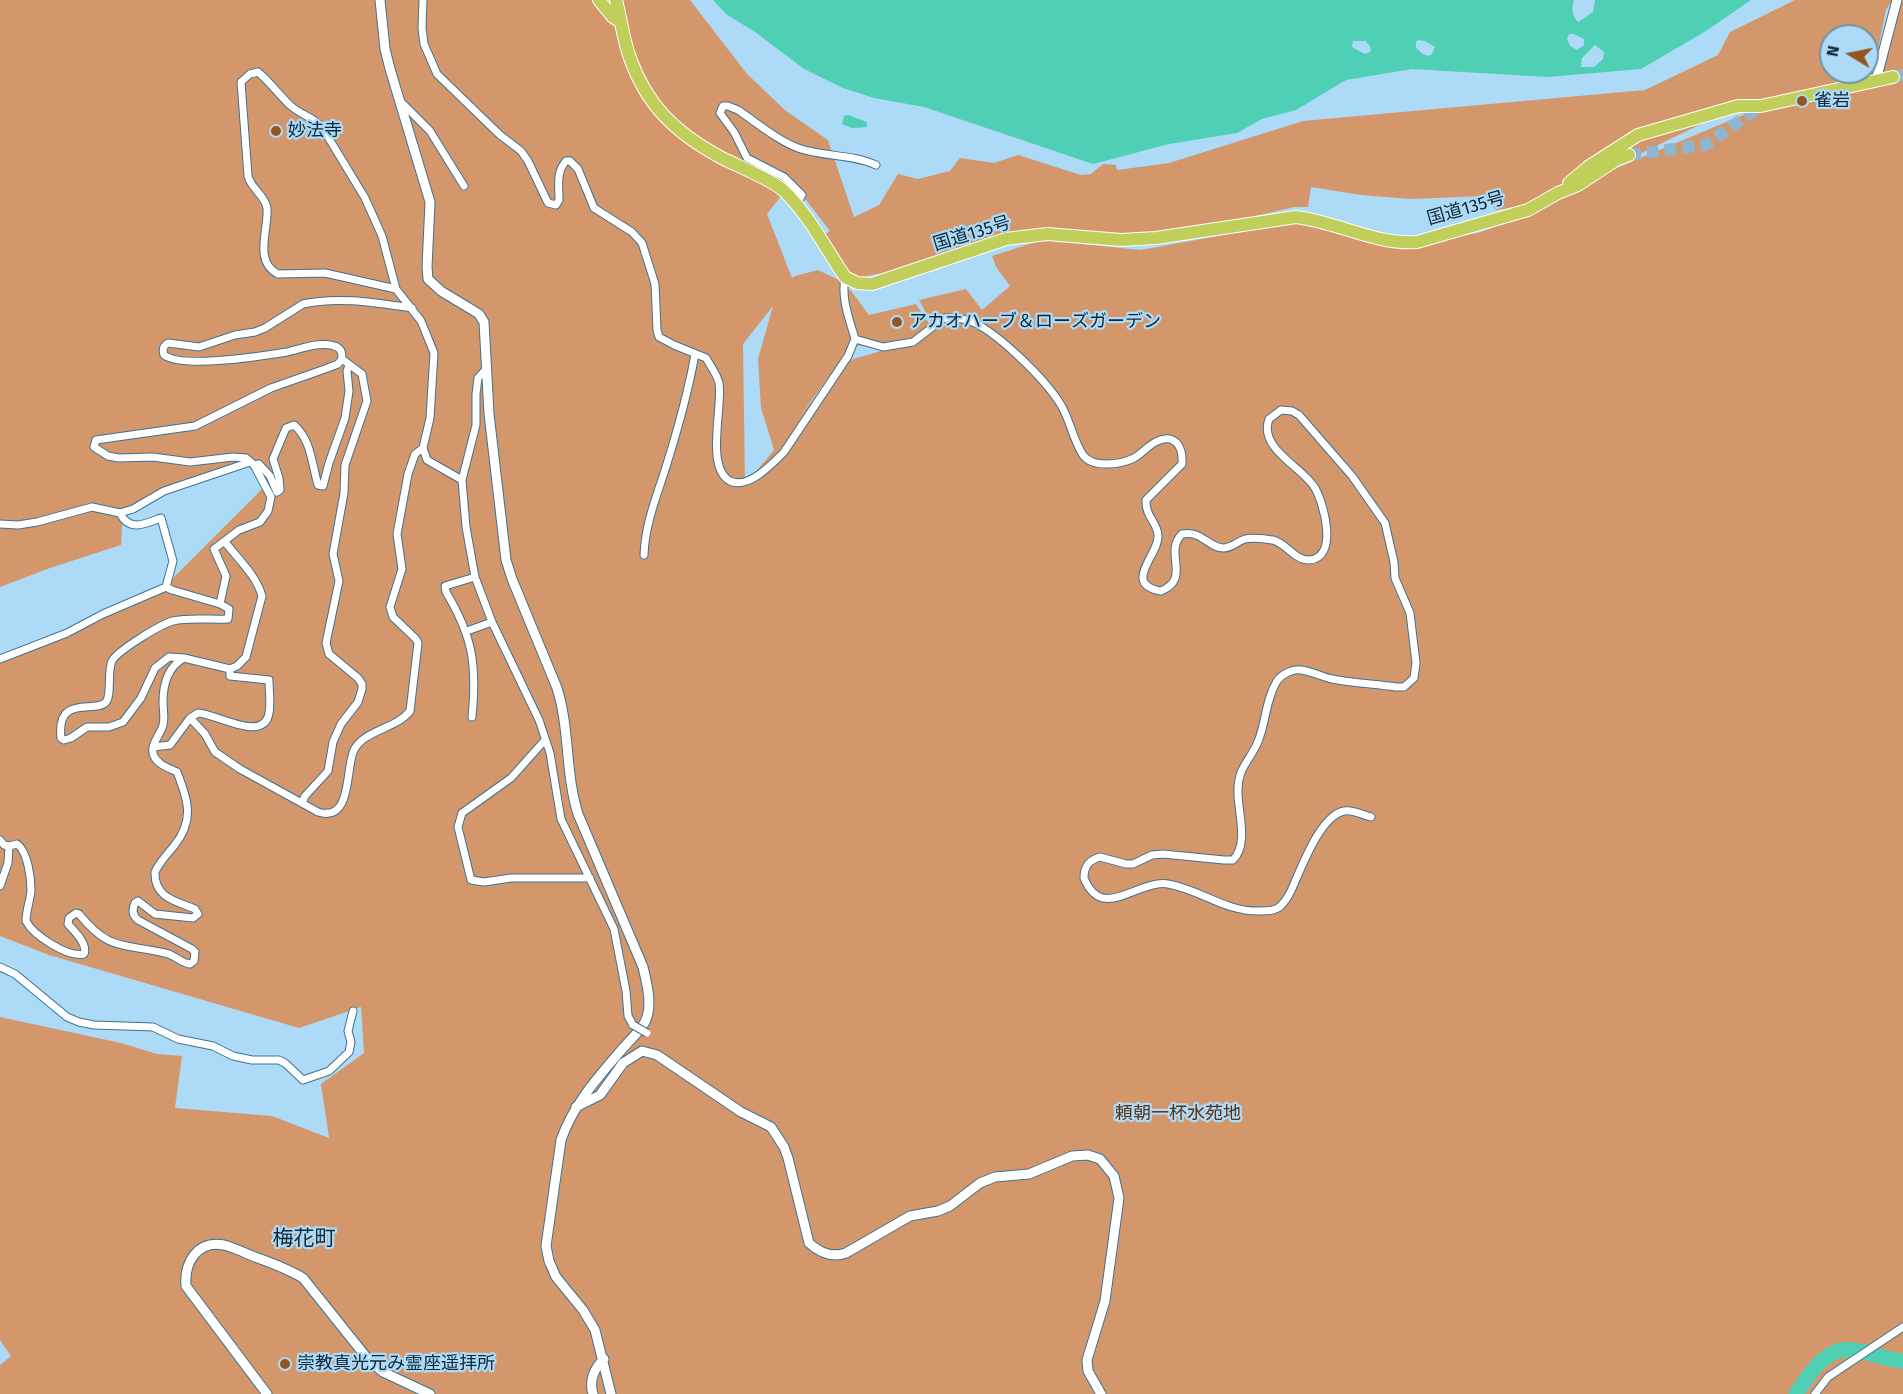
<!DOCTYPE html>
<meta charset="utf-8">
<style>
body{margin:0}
#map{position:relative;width:1903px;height:1394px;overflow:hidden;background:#addaf7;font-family:"Fira Sans",sans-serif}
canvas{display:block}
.north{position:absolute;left:1819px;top:24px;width:60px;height:60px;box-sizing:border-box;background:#addaf7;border:2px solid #6f93a9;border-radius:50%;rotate:280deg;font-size:16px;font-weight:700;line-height:24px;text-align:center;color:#112835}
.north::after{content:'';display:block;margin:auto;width:21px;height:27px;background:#965520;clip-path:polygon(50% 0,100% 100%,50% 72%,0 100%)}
</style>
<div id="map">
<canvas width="1903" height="1394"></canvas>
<div class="north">N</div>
</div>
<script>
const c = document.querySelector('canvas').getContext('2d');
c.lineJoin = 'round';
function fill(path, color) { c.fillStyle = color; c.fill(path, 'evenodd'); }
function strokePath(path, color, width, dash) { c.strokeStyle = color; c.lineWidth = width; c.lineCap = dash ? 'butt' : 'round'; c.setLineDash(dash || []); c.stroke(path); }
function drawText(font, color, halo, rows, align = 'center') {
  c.font = font + ' "Fira Sans","Noto Sans JP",sans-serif'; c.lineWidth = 4.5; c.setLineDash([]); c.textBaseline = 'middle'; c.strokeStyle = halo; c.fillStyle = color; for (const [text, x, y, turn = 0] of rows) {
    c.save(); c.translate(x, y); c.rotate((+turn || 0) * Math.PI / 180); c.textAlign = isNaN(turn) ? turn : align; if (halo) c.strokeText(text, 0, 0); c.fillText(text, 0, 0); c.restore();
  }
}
fill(new Path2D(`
 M 0,0 L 690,0 L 747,74 L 786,111 L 828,140 L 854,217 L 879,205 L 898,174 L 918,179 L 950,171 L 960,158 L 994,163 L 1018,155 L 1081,175 L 1091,174 L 1103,164 L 1116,165 L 1117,170 L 1169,163 L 1303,121 L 1645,90 L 1718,55 L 1730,32 L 1795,0 L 1892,0 L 1886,10 L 1873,74 L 1738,106 L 1576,185 L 1750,112 L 1880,79 L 1900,0 L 1903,0 L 1903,1394 L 0,1394 L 0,1365 L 11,1356 L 0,1340 L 0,1017 L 121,1043 L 157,1054 L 182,1056 L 175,1108 L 272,1116 L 329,1138 L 321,1084 L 364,1053 L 361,1007 L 299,1028 L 49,955 L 0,936 L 0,658 L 159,592 L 262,489 L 261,480 L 245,463 L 123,510 L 121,545 L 50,568 L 0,587 ZM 1831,36 L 1867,36 L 1867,72 L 1831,72 ZM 792,182 L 830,231 L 822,236 L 839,280 L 818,270 L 795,276 L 792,278 L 767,214 ZM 1311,187 L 1361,195 L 1411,199 L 1484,196 L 1496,210 L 1539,204 L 1537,211 L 1478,233 L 1400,246 L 1311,219 L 1141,250 L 1042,240 L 992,256 L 996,267 L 1010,286 L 982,310 L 966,289 L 919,300 L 932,324 L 930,325 L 916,304 L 869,315 L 852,292 L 840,281 L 893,271 L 1006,239 L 1175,235 L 1294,207 L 1308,207 ZM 773,306 L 758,359 L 761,408 L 774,450 L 745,485 L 743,344 ZM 912,342 L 843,362 L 797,420 L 852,346 Z`), '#d4976c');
fill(new Path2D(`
 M 713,0 L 1574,0 C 1571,9 1572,15 1578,22 L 1593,12 L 1595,0 L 1751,0 L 1706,31 L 1641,69 L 1547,77 L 1412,69 L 1346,80 L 1296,110 L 1262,119 L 1237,133 L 1169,144 L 1093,164 L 924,107 L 874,98 L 843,88 L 804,69 L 755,32 L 726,14 ZM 1569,34 L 1574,34 L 1584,39 L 1584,45 L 1577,50 L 1570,46 L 1567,39 ZM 1418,40 L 1425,41 L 1435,47 L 1432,54 L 1429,56 L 1423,54 L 1416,48 L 1416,42 ZM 1366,41 L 1371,48 L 1370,52 L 1365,54 L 1352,47 L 1353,41 ZM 1595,45 L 1604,52 L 1603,59 L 1594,67 L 1581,67 L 1582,58 Z
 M 848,115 L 867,122 L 867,127 L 852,128 L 842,124 L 844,116 Z`), '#4fcfb3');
strokePath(new Path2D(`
 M 1796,1394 C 1809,1375 1825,1346 1853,1350 C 1870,1352 1885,1360 1903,1361`), '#4fcfb3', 15);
strokePath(new Path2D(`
 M 1893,77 L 1903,75
 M 1629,155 L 1705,145 L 1761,106`), '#8eb6d0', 12, [12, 6]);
const street = new Path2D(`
 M 423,0 L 422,28 L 424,44 L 437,74 L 500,135 L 521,151 L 528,161 L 548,203 L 556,205 L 559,200 C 559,186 556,172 566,161 L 570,161 L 578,169 L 594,208 L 632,232 L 642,243 L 655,284 L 657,330 L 659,337 L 674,345 L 706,358 C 710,365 717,374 719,383 C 723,407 705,467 730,481 C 748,490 772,464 784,452 L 848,356 L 855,339 C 849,318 841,299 845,277
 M 258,72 C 270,82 279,95 291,106 C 301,115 313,117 322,127 L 365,198 L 382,236 L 396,289 L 325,273 L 278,274 C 253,262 269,228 267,208 C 265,195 251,189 248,176 L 241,82 L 250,74 Z
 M 401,102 L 430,131 L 464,186
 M 796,205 L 802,195 L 784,177 L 747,158 L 734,132 L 720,113 L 723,106 L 728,106 L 738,110 C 757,123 777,140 798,148 C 823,157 852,154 876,165
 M 396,289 L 421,321 L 434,353 L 430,418 L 423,448 L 427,460 L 462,480
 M 855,339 L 883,347 L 913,342 L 944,318 C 952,318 960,318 967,320 C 994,328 1046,380 1061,405 C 1070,420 1073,440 1083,455 C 1092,468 1120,465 1134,458 C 1143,453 1150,443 1160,440 C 1178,434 1183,451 1182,464 L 1146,500 C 1145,516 1157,522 1158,535 C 1160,554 1121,584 1161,591 C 1192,578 1163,553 1182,534 C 1202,530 1208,548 1224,548 C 1232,548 1238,541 1245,539 C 1252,537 1265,539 1273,540 C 1286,543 1294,560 1309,560 C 1339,558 1324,504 1315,488 C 1303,467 1258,449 1269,419 L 1281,410 L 1292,411 L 1299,415 L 1352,476 L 1385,523 L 1394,562 L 1395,578 L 1410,613 L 1416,663 L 1414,678 L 1404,687 L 1396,687 C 1375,684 1353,683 1332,679 C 1322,677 1311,671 1301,670 C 1292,669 1282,674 1277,681 C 1266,699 1266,720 1259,739 C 1251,761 1237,766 1238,793 C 1238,813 1249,844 1233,860 L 1224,860 L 1163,854 L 1152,855 L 1133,864 L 1126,864 L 1100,857 C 1089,860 1084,866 1084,878 C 1102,923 1138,879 1168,884 C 1202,890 1224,912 1261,911 C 1267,911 1273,911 1278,908 C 1284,904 1287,898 1290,893 C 1300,872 1319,816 1344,811 C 1352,809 1363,815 1371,817
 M 342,359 L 338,364 L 325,369 L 271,388 L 195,426 L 96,440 L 94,447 L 108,456 L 119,458 L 153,457 L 190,462 L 233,457 L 246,458 L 254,465 L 259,464 L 270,476 L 277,492 L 280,490 L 279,478 L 273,459 L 286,428 L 294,425 C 311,439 312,465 318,485 L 323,486 L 329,463 L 345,418 L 349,391 L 347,371 L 349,365
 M 487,368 L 478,378 L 476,394 L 476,425 L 462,480 L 466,527 L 475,577 L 492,622 L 539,720 L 550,753 L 561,819 L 614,929 L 626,991 L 628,1016 L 633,1025
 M 0,524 L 18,525 L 37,522 L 92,507 L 120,513
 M 644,555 C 645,525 656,498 665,470 C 677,432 688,394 695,354
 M 166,587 L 172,590 L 220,604 L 226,576 L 214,549 L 239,530 L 260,522 L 268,511 L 271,497 L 254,465
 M 467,631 L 492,622
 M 184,658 L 169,657 L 155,668 L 141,698 L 123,722 L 109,727 L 87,727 L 71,738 L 64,740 L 61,738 C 56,693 96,714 106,702 C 112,694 107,672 112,661 C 117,651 161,624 173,621 C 189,617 211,620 228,619 L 229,609 L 220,604
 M 0,659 L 67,633 L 103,614 L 166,587 L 173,561 L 161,518 C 145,524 129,532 120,513 L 133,509 L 164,491 L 250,462
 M 472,717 C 477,665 473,637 446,592 L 445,586 L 475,577
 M 190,718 L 205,734 L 215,752 L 240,769 L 318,812 C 353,823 345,768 354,750 C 364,730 396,729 410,711 L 418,643 L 416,639 L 393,617 L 390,607 L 402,569 L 397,534 L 408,474 L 415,454 L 423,448
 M 545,740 L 511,778 L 462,813 L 458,827 L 471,880 L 484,882 L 511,878 L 590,878
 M 153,747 L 170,745 L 190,718 L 198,713 C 215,713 264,744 269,713 C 271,703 269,691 269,680 L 230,676 L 230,669
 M 302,803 L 305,796 L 328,771 L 333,742 L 341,724 L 358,702 L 362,689 L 362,684 L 358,678 L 329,654 L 326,643 L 339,581 L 333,554 L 344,493 L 345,465 L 367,401 L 362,374 L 342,359 C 342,354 342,350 337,347 C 323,340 301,349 287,352 C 262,356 183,369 164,355 C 162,349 163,346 168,343 L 199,347 L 235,335 L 255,332 L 265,328 L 303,304 C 338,296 377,303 412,308
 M 0,840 L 4,845 L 9,846
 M 0,886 L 8,863 L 9,846 L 17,844 C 28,852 31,878 31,891 C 30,901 26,911 26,921 C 33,935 68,958 84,954 C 88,944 75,932 68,924 L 69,918 L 76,913 L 79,914 C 110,952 122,943 165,953 C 175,955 181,963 190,964 L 194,961 L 195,952 L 192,949 L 138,920 C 132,915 132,909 135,903 L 138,901 L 155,914 L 193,918 L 198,914 L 195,909 C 176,901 154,898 155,872 C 159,863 167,854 174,846 C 195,820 188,800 177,772 C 169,768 158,765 154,756 C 149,745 160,736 163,725 C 165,718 163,710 163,702 C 163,684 168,667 184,658 L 230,669 L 237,666 L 246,657 L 262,596 C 256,575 238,559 225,542
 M 0,967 L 15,974 L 67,1017 L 79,1022 L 94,1025 L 153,1027 L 178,1039 L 213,1046 L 233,1056 L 252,1060 L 279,1060 L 285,1063 L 303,1080 L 329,1071 L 349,1052 L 351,1042 L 348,1031 L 353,1011
 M 1815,1394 L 1828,1377 L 1903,1327`);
const secondary = new Path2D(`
 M 380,0 L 385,49 L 390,69 L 430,202 L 427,267 L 428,279 L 441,291 L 479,314 L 484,322 L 489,414 L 506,560 L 512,579 L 557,688 C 570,729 565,773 578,814 L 643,967 C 647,984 653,1006 645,1022 C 640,1031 630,1040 624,1047 C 599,1076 574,1103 561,1140 L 546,1246 L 549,1261 L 556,1277 L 583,1310 L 595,1330 L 611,1394
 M 1876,80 L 1897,0
 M 576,1107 L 600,1095 L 623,1063 L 642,1051 L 657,1055 L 741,1112 L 771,1127 L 784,1147 L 788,1158 L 809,1243 C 820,1253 832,1258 846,1253 L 910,1216 L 938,1211 L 950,1206 L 980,1183 L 995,1177 L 1029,1174 L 1072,1156 L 1088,1155 L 1100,1159 L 1114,1176 L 1119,1198 L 1105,1301 L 1087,1360 L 1088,1371 L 1101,1394
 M 267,1394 L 186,1286 C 184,1263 197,1240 224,1245 C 235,1248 245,1253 255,1257 C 272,1263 288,1269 303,1278 L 367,1358 L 383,1372 L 430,1394
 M 593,1394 C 589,1381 594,1368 604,1359`);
const highway = new Path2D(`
 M 599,0 L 613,17 L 621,22
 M 616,0 C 621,19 623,39 630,58 C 647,106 676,133 720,157 C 735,165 773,180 784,191 C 809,215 826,249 845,277 L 857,283 L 872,284 L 1006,239 L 1047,234 L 1121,240 L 1156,238 L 1296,217 C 1338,222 1375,245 1417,242 L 1528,210 L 1558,193 L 1578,185 L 1616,160 L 1629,155
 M 1569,183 L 1588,167 L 1638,135 L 1738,106 L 1761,106 L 1893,77`);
strokePath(street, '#3c7393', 9);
strokePath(secondary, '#3c7393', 11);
strokePath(highway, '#fff', 14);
strokePath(street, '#fff', 7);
strokePath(secondary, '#fff', 9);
strokePath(highway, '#bfcf5a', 12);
const streetBridge = new Path2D(`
 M 633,1025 L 647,1033`);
strokePath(streetBridge, '#3c7393', 9, []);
strokePath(streetBridge, '#fff', 7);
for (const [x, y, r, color] of [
 [1802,101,6,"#965520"],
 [276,131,6,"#965520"],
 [897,322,6,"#965520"],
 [285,1364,6,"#965520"]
]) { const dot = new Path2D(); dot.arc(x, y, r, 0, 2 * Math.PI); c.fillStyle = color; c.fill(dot); strokePath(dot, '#addaf7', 2); }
drawText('18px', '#112835', '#addaf7', [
 ["雀岩",1814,101],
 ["妙法寺",288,131],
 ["アカオハーブ＆ローズガーデン",909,322],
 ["崇教真光元み霊座遥拝所",297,1364]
], 'left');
drawText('18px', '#112835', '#addaf7', [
 ["国道135号",1466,209,-16],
 ["国道135号",972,234,-17]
]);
drawText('18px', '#593112', '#addaf7', [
 ["頼朝一杯水苑地",1178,1114]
]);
drawText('21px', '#112835', '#addaf7', [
 ["梅花町",304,1239]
]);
</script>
